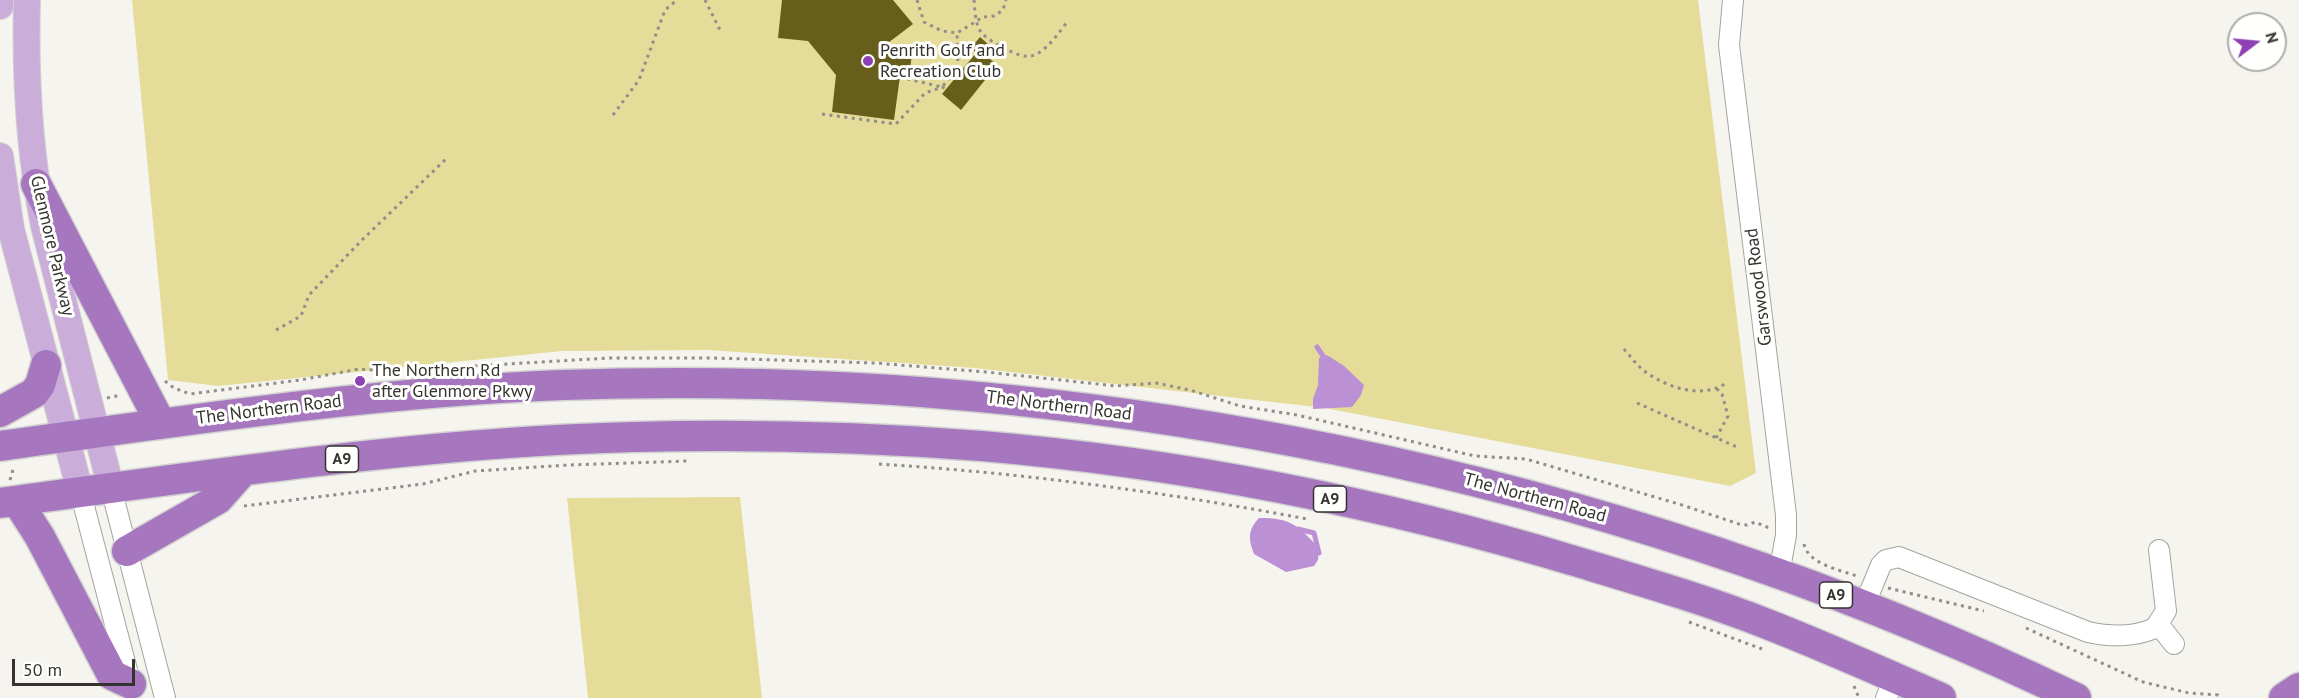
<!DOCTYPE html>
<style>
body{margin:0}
#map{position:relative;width:2299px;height:698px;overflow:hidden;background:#f5f4ef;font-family:"PT Sans",sans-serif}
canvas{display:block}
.north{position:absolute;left:2227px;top:12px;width:60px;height:60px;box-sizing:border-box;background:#fffffe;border:2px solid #aeadac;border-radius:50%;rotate:74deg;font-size:16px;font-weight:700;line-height:24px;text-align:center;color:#343331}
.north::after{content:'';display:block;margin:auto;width:21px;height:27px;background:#8e41b2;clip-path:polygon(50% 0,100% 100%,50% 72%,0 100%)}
.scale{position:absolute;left:12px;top:659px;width:123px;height:27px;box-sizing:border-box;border:3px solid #343331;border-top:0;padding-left:8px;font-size:18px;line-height:21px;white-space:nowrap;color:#343331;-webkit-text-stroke:4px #fffffe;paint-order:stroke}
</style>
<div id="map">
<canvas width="2299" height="698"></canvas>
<div class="north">N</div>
<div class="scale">50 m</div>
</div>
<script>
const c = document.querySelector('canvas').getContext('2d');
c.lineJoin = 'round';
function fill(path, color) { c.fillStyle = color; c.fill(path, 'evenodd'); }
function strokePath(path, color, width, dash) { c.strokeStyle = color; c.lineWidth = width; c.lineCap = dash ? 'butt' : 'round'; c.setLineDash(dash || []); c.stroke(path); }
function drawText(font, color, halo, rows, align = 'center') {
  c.font = font + ' "PT Sans",sans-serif'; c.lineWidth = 6; c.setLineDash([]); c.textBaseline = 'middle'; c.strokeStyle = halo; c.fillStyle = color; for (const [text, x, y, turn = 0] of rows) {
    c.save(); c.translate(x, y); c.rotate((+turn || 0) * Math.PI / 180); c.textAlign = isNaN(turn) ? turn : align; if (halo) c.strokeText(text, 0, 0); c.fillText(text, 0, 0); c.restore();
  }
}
fill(new Path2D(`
 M 132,0 L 1698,0 L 1756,473 L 1730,486 L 1325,408 L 975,368 L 708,350 L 562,351 L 218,386 L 168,380 Z
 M 740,497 L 762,698 L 588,698 L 567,498 Z`), '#e5dc9a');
fill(new Path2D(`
 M 1327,355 L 1344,366 L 1364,385 L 1361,395 L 1352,407 L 1313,409 L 1313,399 L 1318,385 L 1319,358 Z
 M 1259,518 C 1292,518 1297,525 1319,548 L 1318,560 L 1314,566 L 1286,572 L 1254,554 C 1248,538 1248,530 1259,518 Z`), '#bc90d4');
strokePath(new Path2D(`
 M 1317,347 L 1323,356 L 1323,362
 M 1298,529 L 1314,533 L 1319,553`), '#bc90d4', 5);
fill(new Path2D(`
 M 782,0 L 893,0 L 913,24 L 880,49 L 912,53 L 910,70 L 901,69 L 894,120 L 832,112 L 836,75 L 808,41 L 778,38 Z
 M 980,37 L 997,52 L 990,59 L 997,65 L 961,110 L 942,94 L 976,53 L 971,48 Z`), '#675e1c');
const minor = new Path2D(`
 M 1733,0 L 1729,45 L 1786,515 L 1786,535 L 1779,574
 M 111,488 L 165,698
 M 80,491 L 132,689
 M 1864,606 L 1881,565 L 1886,560 L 1899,557 L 2088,632 C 2110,637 2135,637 2155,628 L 2166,611 L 2159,550
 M 2159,625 L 2174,644
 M 1886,698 L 1895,677`);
const major = new Path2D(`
 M 27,0 C 25,75 29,152 44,226 L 111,488
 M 0,6 L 0,0
 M 0,156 L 11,229 L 80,491`);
const highway = new Path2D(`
 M 36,184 L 161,424
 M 0,412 L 34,393 L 40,385 L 46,365
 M 0,446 C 187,420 374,392 563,385 C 1082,367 1608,473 2076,698
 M 17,501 L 40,537 L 112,675 L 131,684
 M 0,503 C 210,475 421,442 634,437 C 750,434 866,437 982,446 C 1182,463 1386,504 1578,562 C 1641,581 1706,600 1767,624 C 1826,647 1884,673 1941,698
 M 127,551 L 218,499 L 242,472
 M 2284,698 L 2299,688`);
strokePath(minor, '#a4a49f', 22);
strokePath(major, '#d2d2d2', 28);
strokePath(highway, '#d2d2d2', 33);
strokePath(new Path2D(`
 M 705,0 L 720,30
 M 917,0 L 924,22 L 942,31 L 957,33 L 983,17 L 994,16 L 1003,10 L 1006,0
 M 974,0 C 975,10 975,24 981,32 C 988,41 1020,59 1031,56 C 1046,53 1059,32 1068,21
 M 900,77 L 942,87 L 958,68 L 957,33
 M 822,114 L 896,124 L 925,93 L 942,87 L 946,89
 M 613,115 L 639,80 L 665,10 L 677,0
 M 276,330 L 301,316 L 309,295 L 362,240 L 446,159
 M 1624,349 C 1630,356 1636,364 1643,370 C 1665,387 1702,400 1726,383
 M 165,381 L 174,388 L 190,394 L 300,380 L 359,369 L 387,371 L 610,358 L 712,358 L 875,363 L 986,372 L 1116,386 L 1156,383 L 1190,390 L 1240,406 L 1297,415 L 1475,456 L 1526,459 L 1682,505 L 1739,524 L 1747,525 L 1755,522 L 1769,528
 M 107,398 L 121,395
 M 1637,403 L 1737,447
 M 1716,438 L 1728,416 L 1722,394 L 1717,389
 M 879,464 C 1023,473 1165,492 1307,519
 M 10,480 L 14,466
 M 244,506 L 423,484 L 475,471 L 569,465 L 687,461
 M 1804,544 C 1808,564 1840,570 1857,576
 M 1888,588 L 1984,611
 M 1689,622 L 1762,649
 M 2026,628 L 2143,682 L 2189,693 L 2218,695 L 2219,698
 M 1854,686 L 1859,698`), '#8f8e8a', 3, [3, 4.5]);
strokePath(minor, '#fff', 20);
strokePath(major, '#caadd9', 26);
strokePath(highway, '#a676bf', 30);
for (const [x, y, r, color] of [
 [868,61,6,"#8e41b2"],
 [360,381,6,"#8e41b2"]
]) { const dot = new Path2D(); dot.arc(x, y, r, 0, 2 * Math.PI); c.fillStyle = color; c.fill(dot); strokePath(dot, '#fffffe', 2); }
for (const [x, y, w] of [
 [342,459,33],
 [1330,499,33],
 [1836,595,33]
]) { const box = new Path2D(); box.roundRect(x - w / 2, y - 13, w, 26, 4.5); c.fillStyle = '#fffffe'; c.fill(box); strokePath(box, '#343331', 1.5); }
drawText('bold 16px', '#343331', null, [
 ["A9",342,459],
 ["A9",1330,499],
 ["A9",1836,595]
]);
drawText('18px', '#343331', '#fffffe', [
 ["Penrith Golf and",880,51],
 ["Recreation Club",880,72],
 ["The Northern Rd",372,371],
 ["after Glenmore Pkwy",372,392]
], 'left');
drawText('18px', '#343331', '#fffffe', [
 ["Glenmore Parkway",52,246,77],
 ["Garswood Road",1759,287,-97],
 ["The Northern Road",1059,406,7],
 ["The Northern Road",269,410,-7],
 ["The Northern Road",1535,498,15]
]);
</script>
